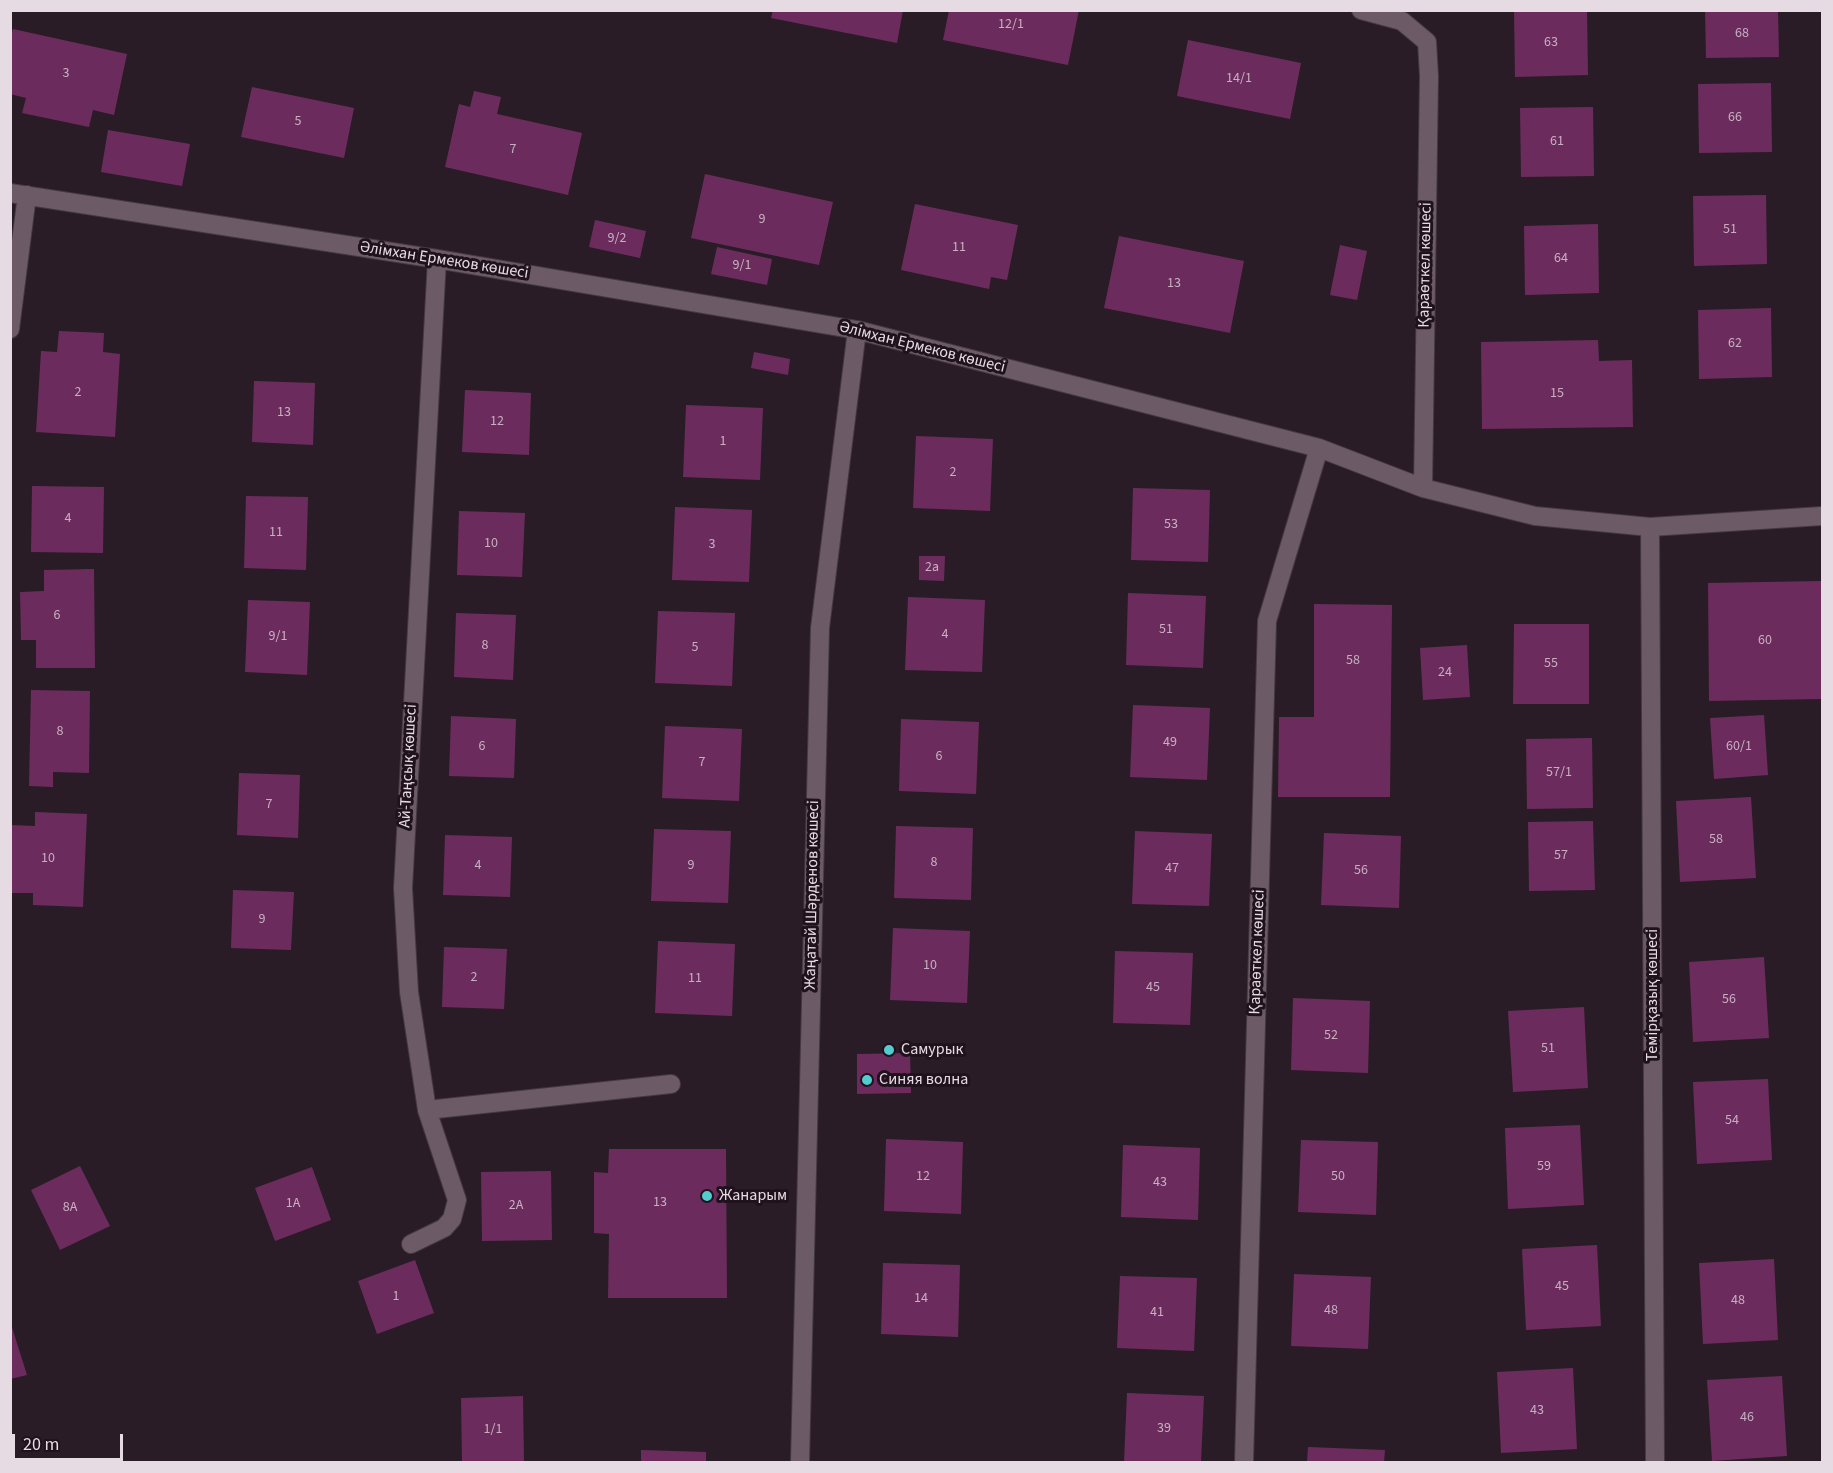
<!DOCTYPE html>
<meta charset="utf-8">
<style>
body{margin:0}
#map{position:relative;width:1833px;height:1473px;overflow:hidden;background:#2a1c26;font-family:"Source Sans 3",sans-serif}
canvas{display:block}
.frame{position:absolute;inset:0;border:12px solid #e6dbe2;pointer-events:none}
.scale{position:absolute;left:12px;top:1434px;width:111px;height:27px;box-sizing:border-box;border:3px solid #e6dbe2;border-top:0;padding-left:8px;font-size:18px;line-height:21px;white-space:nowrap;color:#e6dbe2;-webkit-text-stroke:4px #20121d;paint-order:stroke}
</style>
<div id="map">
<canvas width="1833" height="1473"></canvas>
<div class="frame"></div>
<div class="scale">20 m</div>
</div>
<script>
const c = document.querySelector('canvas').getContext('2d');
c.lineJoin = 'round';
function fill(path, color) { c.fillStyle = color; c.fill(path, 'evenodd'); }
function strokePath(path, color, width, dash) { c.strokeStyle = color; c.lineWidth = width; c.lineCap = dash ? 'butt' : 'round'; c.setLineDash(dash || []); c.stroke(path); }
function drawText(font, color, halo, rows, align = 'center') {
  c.font = font + ' "Source Sans 3",sans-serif'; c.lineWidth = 6; c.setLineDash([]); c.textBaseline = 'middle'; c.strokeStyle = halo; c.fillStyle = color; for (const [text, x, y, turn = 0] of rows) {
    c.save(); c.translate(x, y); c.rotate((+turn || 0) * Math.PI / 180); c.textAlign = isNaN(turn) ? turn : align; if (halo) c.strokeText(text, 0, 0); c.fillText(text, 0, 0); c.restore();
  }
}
fill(new Path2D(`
 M 773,10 L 903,10 L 897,43 L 771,18 Z
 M 949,10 L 1079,10 L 1068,65 L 943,40 Z
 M 1514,10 L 1587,10 L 1588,75 L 1515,77 Z
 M 1705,10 L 1778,10 L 1779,57 L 1706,58 Z
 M 13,29 L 127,54 L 114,115 L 93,110 L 89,127 L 22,113 L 26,98 L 10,94 L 10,38 Z
 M 1188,40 L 1301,63 L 1290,119 L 1177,96 Z
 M 1771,83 L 1772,152 L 1699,153 L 1698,84 Z
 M 252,87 L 354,108 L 344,158 L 241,137 Z
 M 474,91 L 501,97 L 497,114 L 582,133 L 568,195 L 445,167 L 459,104 L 470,107 Z
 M 1593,107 L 1594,176 L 1521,177 L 1520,108 Z
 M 108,130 L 190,144 L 182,186 L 101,172 Z
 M 705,174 L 833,202 L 819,265 L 691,238 Z
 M 1766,195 L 1767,264 L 1694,266 L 1693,196 Z
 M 915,204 L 1018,225 L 1007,280 L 991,277 L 989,289 L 901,270 Z
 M 595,220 L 646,231 L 640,258 L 589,247 Z
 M 1598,224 L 1599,293 L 1525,295 L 1524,226 Z
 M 1119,236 L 1244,261 L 1230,333 L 1104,308 Z
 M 1340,245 L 1367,251 L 1357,300 L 1330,295 Z
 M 717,247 L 772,259 L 767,285 L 711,274 Z
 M 1771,308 L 1772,377 L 1699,379 L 1698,310 Z
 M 59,331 L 104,333 L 103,352 L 120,354 L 115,437 L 36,432 L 41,351 L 57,352 Z
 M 1598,340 L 1599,361 L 1632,360 L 1633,427 L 1482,429 L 1481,342 Z
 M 754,352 L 790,359 L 788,375 L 751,368 Z
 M 254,381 L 315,383 L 313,445 L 252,442 Z
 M 465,390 L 531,393 L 529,455 L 462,452 Z
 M 686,405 L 763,408 L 760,480 L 683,477 Z
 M 916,436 L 993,439 L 990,511 L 913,508 Z
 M 32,486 L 104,487 L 103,553 L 31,552 Z
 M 1133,488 L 1210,490 L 1208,562 L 1131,560 Z
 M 246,496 L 308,497 L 306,570 L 244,568 Z
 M 675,507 L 752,510 L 749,582 L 672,580 Z
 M 459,511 L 525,513 L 522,577 L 457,575 Z
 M 919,556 L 945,556 L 944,581 L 919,580 Z
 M 94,569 L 95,668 L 36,668 L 36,640 L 21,640 L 20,592 L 44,591 L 44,570 Z
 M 1822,581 L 1822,699 L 1709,701 L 1708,583 Z
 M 1128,593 L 1206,596 L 1203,668 L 1126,665 Z
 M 908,597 L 985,600 L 982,672 L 905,670 Z
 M 248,600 L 310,602 L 307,675 L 245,672 Z
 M 1314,604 L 1392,605 L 1390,797 L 1278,797 L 1279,717 L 1314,717 Z
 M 658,611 L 735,613 L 732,686 L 655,683 Z
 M 456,613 L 516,615 L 513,680 L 454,677 Z
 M 1514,624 L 1589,624 L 1589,704 L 1513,704 Z
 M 1467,645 L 1470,697 L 1423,700 L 1420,648 Z
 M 31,690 L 90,691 L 89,773 L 53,772 L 53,787 L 29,786 Z
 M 1133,705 L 1210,708 L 1207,780 L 1130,777 Z
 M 1764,715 L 1768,775 L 1714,779 L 1710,718 Z
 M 451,716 L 516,719 L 514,778 L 449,776 Z
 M 901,719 L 979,722 L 976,794 L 899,791 Z
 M 665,726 L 742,729 L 739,801 L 662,798 Z
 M 1592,738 L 1593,808 L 1527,809 L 1526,739 Z
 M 239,773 L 300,775 L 298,838 L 237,835 Z
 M 1751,797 L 1756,878 L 1680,882 L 1676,801 Z
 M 35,812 L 87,814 L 83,907 L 33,905 L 33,893 L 10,893 L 10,825 L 35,826 Z
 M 1593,821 L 1595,890 L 1529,891 L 1528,822 Z
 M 896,826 L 973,828 L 971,900 L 894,898 Z
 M 654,829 L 731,831 L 728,903 L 651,901 Z
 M 1135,831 L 1212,834 L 1209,906 L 1132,904 Z
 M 1324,833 L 1401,836 L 1399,908 L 1321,905 Z
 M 445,835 L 512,837 L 510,897 L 443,895 Z
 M 233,890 L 294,892 L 291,950 L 231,948 Z
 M 893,928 L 970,931 L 967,1003 L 890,1000 Z
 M 658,941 L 735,944 L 732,1016 L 655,1013 Z
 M 444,947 L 507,949 L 504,1009 L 442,1007 Z
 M 1115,951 L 1193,953 L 1190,1025 L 1113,1023 Z
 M 1764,957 L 1769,1038 L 1693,1042 L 1689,962 Z
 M 1293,998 L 1370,1001 L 1368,1073 L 1291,1070 Z
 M 1584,1007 L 1588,1088 L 1513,1092 L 1508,1011 Z
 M 910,1053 L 911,1093 L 857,1094 L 857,1054 Z
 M 1768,1079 L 1772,1160 L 1697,1164 L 1693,1082 Z
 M 1580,1125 L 1584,1205 L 1508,1209 L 1505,1128 Z
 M 886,1139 L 963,1142 L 961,1214 L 884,1211 Z
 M 1301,1140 L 1378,1142 L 1376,1215 L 1298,1212 Z
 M 1123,1145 L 1200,1148 L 1198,1220 L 1121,1217 Z
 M 609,1149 L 726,1149 L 727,1298 L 608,1298 L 609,1234 L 594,1233 L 594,1172 L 608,1173 Z
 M 80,1166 L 110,1226 L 60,1250 L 31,1190 Z
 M 312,1167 L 331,1220 L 275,1241 L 255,1188 Z
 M 551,1171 L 552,1240 L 482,1241 L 481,1172 Z
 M 1597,1245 L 1601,1326 L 1526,1330 L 1522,1249 Z
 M 1774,1259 L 1778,1340 L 1703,1344 L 1699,1263 Z
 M 415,1260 L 434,1313 L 377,1334 L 358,1281 Z
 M 883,1263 L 960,1265 L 958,1337 L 881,1334 Z
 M 1294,1274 L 1371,1277 L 1368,1349 L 1291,1346 Z
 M 1120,1276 L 1197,1278 L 1194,1351 L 1117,1348 Z
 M 10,1321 L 27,1375 L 10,1379 Z
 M 1573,1368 L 1577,1449 L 1501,1453 L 1497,1372 Z
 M 1782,1376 L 1787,1456 L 1712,1461 L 1707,1380 Z
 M 1127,1393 L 1204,1396 L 1201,1462 L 1124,1462 Z
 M 523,1396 L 524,1462 L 462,1462 L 461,1398 Z
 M 1308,1447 L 1385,1450 L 1384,1462 L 1307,1462 Z
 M 641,1450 L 706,1452 L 706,1462 L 641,1462 Z`), '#6b2c5d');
const lane = new Path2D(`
 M 427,1110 L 671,1084`);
const street = new Path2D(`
 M 1361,10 L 1402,21 L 1427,42 L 1429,76 L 1423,488
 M 10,193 L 437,259 L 857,330 L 1319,448 L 1423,488 L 1535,516 L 1650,527 L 1822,516
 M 10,329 L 27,195
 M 1650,527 L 1655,1462
 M 411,1244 L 444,1228 L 452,1219 L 457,1200 L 427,1110 L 409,992 L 403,888 L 437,259
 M 800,1462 L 820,628 L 857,330
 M 1244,1462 L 1267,621 L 1319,448`);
strokePath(lane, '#453942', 20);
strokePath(street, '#453942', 20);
strokePath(lane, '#6c5b67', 18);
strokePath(street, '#6c5b67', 18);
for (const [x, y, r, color] of [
 [889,1050,6,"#52cdcf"],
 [867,1080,6,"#52cdcf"],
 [707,1196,6,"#52cdcf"]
]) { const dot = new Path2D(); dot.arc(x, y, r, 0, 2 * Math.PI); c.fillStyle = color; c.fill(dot); strokePath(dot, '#20121d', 2); }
drawText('14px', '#c7afc1', null, [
 ["12/1",1011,25],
 ["68",1742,34],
 ["63",1551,43],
 ["3",66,74],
 ["14/1",1239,79],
 ["66",1735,118],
 ["5",298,122],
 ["61",1557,142],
 ["7",513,150],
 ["9",762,220],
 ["51",1730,230],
 ["9/2",617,239],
 ["11",959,248],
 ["64",1561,259],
 ["9/1",742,266],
 ["13",1174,284],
 ["62",1735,344],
 ["2",78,393],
 ["15",1557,394],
 ["13",284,413],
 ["12",497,422],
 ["1",723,442],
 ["2",953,473],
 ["4",68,519],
 ["53",1171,525],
 ["11",276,533],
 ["10",491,544],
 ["3",712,545],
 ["2а",932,568],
 ["6",57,616],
 ["51",1166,630],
 ["4",945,635],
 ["9/1",278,637],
 ["60",1765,641],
 ["8",485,646],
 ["5",695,648],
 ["58",1353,661],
 ["55",1551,664],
 ["24",1445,673],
 ["8",60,732],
 ["49",1170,743],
 ["6",482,747],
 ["60/1",1739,747],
 ["6",939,757],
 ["7",702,763],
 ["57/1",1559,773],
 ["7",269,805],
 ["58",1716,840],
 ["57",1561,856],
 ["10",48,859],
 ["8",934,863],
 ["4",478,866],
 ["9",691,866],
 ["47",1172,869],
 ["56",1361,871],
 ["9",262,920],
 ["10",930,966],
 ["2",474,978],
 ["11",695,979],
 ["45",1153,988],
 ["56",1729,1000],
 ["52",1331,1036],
 ["51",1548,1049],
 ["54",1732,1121],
 ["59",1544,1167],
 ["12",923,1177],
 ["50",1338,1177],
 ["43",1160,1183],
 ["13",660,1203],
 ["1А",293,1204],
 ["2А",516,1206],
 ["8А",70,1208],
 ["45",1562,1287],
 ["1",396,1297],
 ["14",921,1299],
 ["48",1738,1301],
 ["48",1331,1311],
 ["41",1157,1313],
 ["43",1537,1411],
 ["46",1747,1418],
 ["39",1164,1429],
 ["1/1",493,1430]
]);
drawText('16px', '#e6dbe2', '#20121d', [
 ["Әлімхан Ермеков көшесі",444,261,9],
 ["Қараөткел көшесі",1426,265,-89],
 ["Әлімхан Ермеков көшесі",922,348,14],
 ["Ай-Таңсық көшесі",409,766,-87],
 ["Жаңатай Шәрденов көшесі",813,895,-89],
 ["Қараөткел көшесі",1258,952,-88],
 ["Темірқазық көшесі",1653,995,-90]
]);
drawText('16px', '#e6dbe2', '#20121d', [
 ["Самурык",901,1050],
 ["Синяя волна",879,1080],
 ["Жанарым",719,1196]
], 'left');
</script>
